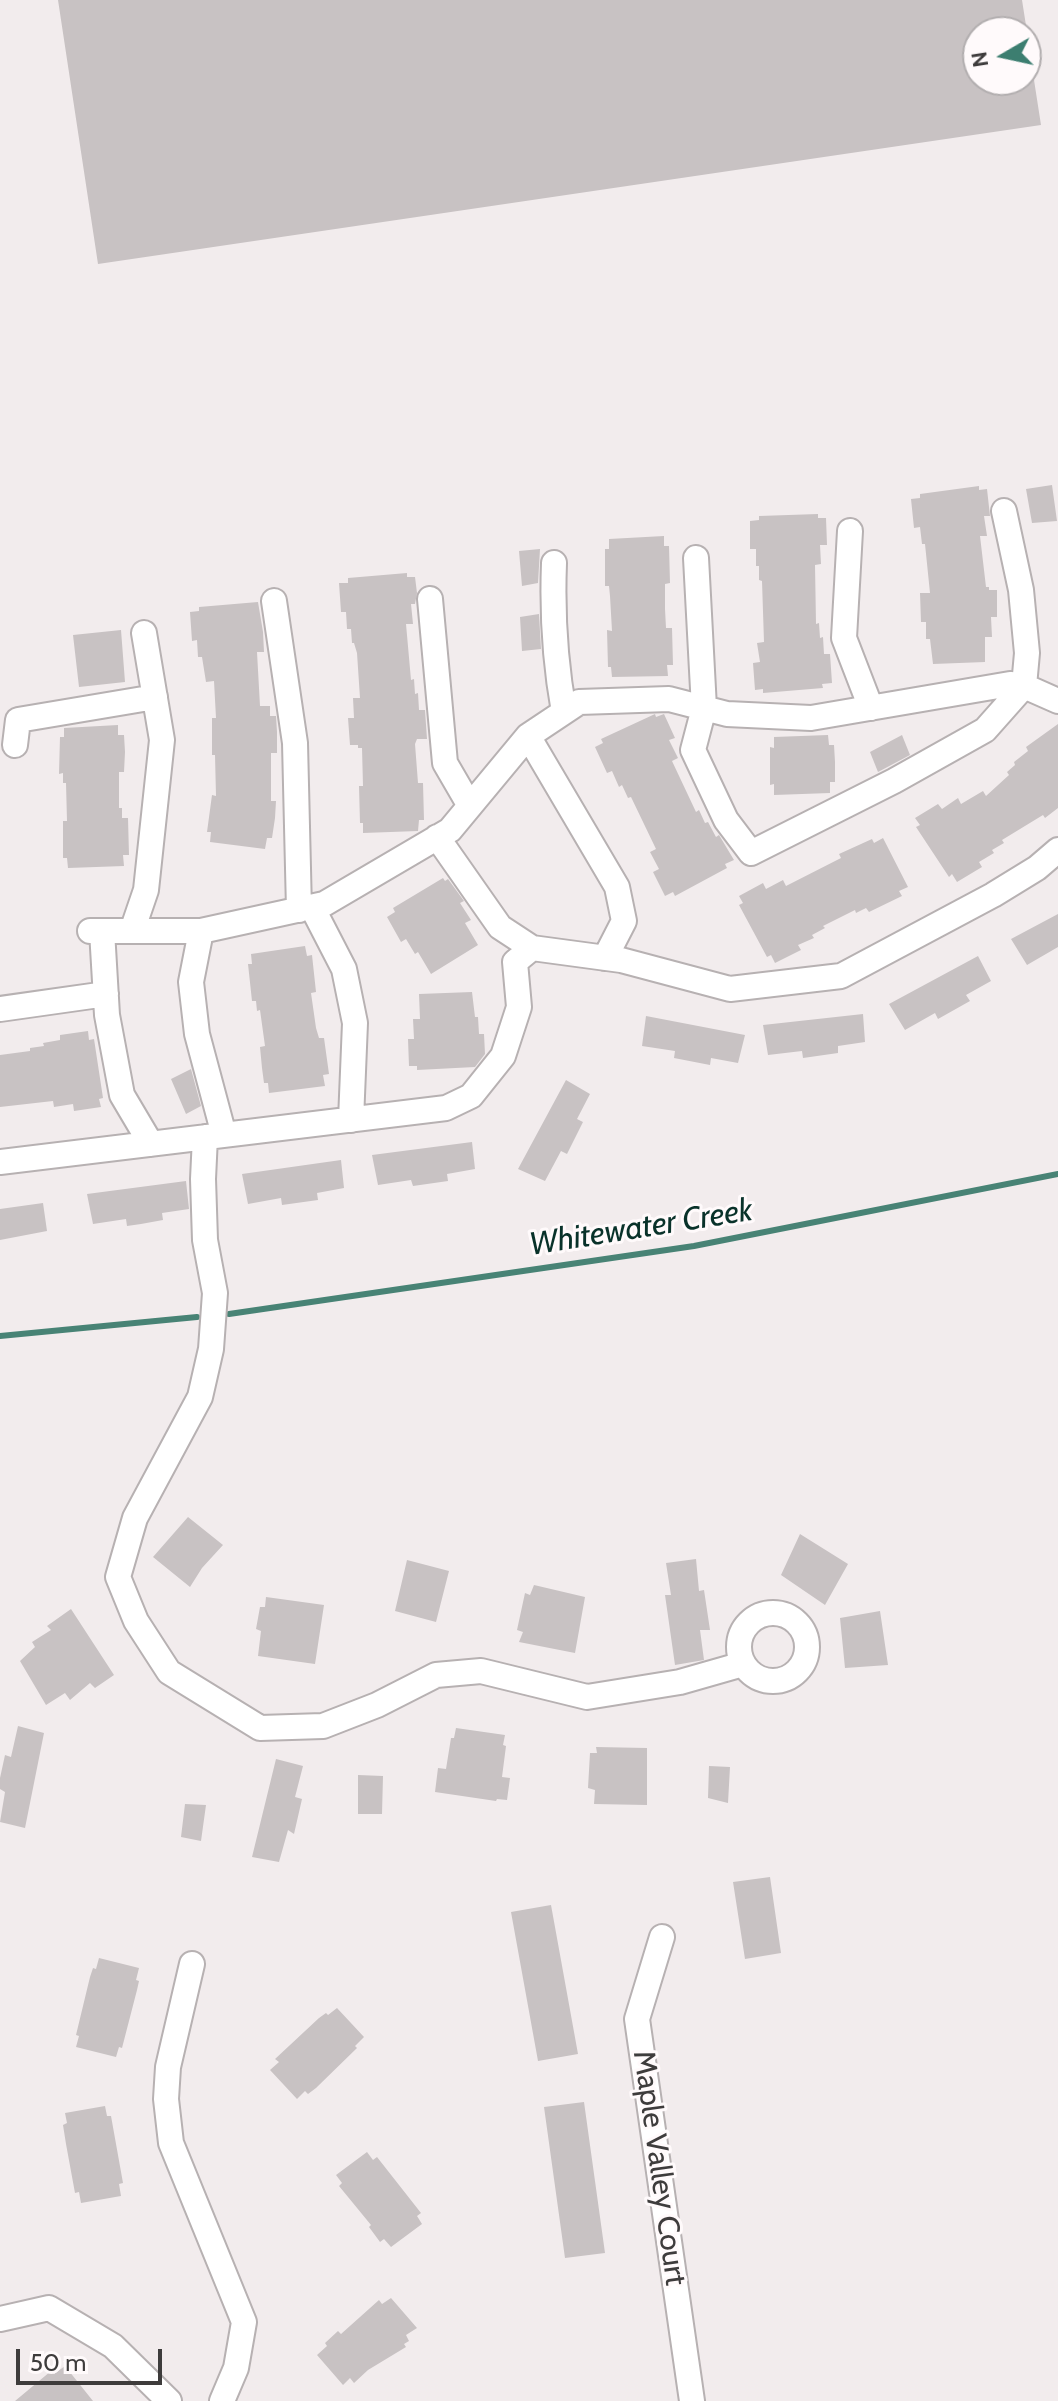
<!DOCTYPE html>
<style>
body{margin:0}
#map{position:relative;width:1058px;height:2401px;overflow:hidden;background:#f2eced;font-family:Cabin,sans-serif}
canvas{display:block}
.north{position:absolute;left:962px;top:16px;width:80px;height:80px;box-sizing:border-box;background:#fffafb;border:2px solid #b2aeaf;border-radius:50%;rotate:261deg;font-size:22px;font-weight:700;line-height:32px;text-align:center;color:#3e3c3c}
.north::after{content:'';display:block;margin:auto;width:28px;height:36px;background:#3c7e70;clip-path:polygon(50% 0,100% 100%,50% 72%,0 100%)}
.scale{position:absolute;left:16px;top:2349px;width:146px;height:36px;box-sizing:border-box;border:4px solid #3e3c3c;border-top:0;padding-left:10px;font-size:24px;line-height:28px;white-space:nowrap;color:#3e3c3c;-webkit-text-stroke:6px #fffafb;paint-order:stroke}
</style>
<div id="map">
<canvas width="1058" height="2401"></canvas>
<div class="north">N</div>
<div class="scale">50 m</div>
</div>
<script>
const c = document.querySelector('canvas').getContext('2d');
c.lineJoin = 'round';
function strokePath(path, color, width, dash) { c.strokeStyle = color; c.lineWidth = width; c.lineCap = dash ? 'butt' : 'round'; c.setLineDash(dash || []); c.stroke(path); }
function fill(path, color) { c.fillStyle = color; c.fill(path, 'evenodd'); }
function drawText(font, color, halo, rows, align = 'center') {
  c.font = font + ' Cabin,sans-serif'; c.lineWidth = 6; c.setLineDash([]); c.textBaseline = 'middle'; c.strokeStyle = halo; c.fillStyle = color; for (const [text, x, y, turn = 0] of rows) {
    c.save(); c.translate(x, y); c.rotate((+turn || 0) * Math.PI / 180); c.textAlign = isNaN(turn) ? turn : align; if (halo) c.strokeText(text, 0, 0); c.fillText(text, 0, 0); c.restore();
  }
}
strokePath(new Path2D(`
 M 229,1314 L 694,1246 L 1058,1174
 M 0,1336 L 197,1317`), '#488375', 6);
fill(new Path2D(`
 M 58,0 L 1022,0 L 1027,32 L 978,32 L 978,80 L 1034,80 L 1041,125 L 98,264 Z
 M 1052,485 L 1057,521 L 1032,523 L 1026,489 Z
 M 979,486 L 979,490 L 987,489 L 990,516 L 984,516 L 987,536 L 980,536 L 986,587 L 989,587 L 989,590 L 997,590 L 997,617 L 991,617 L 992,637 L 985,637 L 985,662 L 933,664 L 930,639 L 926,639 L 926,622 L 921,622 L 920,593 L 930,593 L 925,544 L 922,544 L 920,527 L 914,528 L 911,499 L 920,498 L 920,494 Z
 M 818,514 L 818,518 L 826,518 L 827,545 L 820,545 L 821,564 L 815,565 L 816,624 L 819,623 L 820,638 L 823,637 L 824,654 L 830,654 L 832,683 L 822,684 L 823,688 L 763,693 L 763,689 L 755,690 L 753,663 L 760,662 L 757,643 L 764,642 L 762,581 L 759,580 L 759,566 L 756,566 L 756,549 L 750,549 L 750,521 L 759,520 L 759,516 Z
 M 664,536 L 664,546 L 669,546 L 670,583 L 665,584 L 665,609 L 666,628 L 672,628 L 673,665 L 667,665 L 668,676 L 612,677 L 611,667 L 608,667 L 607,630 L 612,631 L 610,596 L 609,586 L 605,586 L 605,549 L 609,549 L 609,539 Z
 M 540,549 L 538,583 L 522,586 L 519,551 Z
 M 407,573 L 407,577 L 415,577 L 417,593 L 415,604 L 411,604 L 413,624 L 406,624 L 411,680 L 414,679 L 415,694 L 418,693 L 419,710 L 425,710 L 427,739 L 417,739 L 415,744 L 418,783 L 423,783 L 424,820 L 419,820 L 418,831 L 363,833 L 363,823 L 360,823 L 359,786 L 363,786 L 362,748 L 358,748 L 358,745 L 350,745 L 348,718 L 354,718 L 353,698 L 360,698 L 357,653 L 354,643 L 352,643 L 351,629 L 347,629 L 346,612 L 341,612 L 339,583 L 348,583 L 348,578 Z
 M 258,602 L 263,632 L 264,652 L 257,652 L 260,706 L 270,706 L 270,716 L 276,716 L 277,732 L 277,753 L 271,753 L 271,801 L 276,801 L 275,818 L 272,838 L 267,838 L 265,849 L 210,842 L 211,832 L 207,832 L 212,795 L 216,796 L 215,755 L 212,755 L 212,718 L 216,718 L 214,681 L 206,682 L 202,657 L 198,657 L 197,640 L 192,641 L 190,612 L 199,611 L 199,607 Z
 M 539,614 L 541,649 L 522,651 L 520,617 Z
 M 121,630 L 125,682 L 79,687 L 73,635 Z
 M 655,714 L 656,717 L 664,714 L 675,738 L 669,740 L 678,758 L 672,761 L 696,812 L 699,810 L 705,823 L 708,822 L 716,837 L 719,835 L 734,860 L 725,864 L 727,868 L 675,896 L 673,892 L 665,896 L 653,872 L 659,869 L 650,852 L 656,849 L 631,797 L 628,798 L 622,785 L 619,787 L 612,771 L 607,773 L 595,747 L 603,743 L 601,739 Z
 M 1058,724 L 1058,808 L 1045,818 L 1043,815 L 1002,840 L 1004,843 L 992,850 L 994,853 L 979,862 L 982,867 L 957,882 L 952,874 L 949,877 L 916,827 L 920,825 L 915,818 L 938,804 L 942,809 L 958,798 L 961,804 L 983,791 L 986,796 L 1009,775 L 1007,772 L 1015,765 L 1014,762 L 1028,751 L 1026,747 Z
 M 118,725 L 118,735 L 124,735 L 125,752 L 124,772 L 119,772 L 119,808 L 122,808 L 122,818 L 128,818 L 129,855 L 123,855 L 124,866 L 68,868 L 67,858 L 63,858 L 63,821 L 67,821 L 66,783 L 63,783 L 63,773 L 59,774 L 60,737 L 64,737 L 64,728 Z
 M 828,735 L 829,745 L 834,745 L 835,762 L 835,782 L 830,782 L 830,793 L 774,795 L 774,784 L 770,785 L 770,747 L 774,748 L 774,737 Z
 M 902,735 L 910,755 L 878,772 L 870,752 Z
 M 883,838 L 908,887 L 899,891 L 902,896 L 869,912 L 866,908 L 856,913 L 855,910 L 823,926 L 825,928 L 812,935 L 814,938 L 798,945 L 801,950 L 775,963 L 771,955 L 767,957 L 739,905 L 743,903 L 739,896 L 763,883 L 766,889 L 783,880 L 786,886 L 841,858 L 839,854 L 872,839 L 874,843 Z
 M 443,878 L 445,881 L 448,879 L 464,901 L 460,903 L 471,920 L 465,923 L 478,945 L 431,974 L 418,952 L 415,954 L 406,939 L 401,942 L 387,917 L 395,912 L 393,908 Z
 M 1058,914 L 1058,947 L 1027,965 L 1011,939 Z
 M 305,946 L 307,956 L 312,955 L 316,992 L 311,993 L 316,1028 L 319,1038 L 324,1038 L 329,1074 L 323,1075 L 325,1086 L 269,1093 L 268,1083 L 264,1083 L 262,1068 L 260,1047 L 265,1046 L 260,1010 L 257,1011 L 256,1001 L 252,1001 L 248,964 L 252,964 L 251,954 Z
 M 978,956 L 991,981 L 966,995 L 970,1001 L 938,1019 L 935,1013 L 905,1030 L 889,1004 Z
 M 472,992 L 475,1017 L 478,1017 L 479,1034 L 484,1034 L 485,1054 L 475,1067 L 417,1070 L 417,1066 L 409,1066 L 408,1039 L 414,1039 L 413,1019 L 420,1019 L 419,994 Z
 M 863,1014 L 865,1042 L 838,1046 L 838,1053 L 803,1058 L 802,1051 L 768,1055 L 763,1025 Z
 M 646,1016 L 745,1035 L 738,1063 L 711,1058 L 710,1065 L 674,1058 L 675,1051 L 642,1046 Z
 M 88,1031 L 89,1040 L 94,1039 L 103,1098 L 99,1099 L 101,1107 L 74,1111 L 73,1104 L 54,1107 L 53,1101 L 0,1107 L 0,1055 L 30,1051 L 30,1048 L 44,1046 L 43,1043 L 60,1040 L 60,1035 Z
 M 191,1069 L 201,1106 L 186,1114 L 171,1079 Z
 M 566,1080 L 590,1094 L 577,1119 L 583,1122 L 567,1154 L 561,1151 L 545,1181 L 518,1169 Z
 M 472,1142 L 475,1169 L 447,1174 L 448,1181 L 413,1186 L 411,1180 L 378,1185 L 372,1155 Z
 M 341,1160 L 344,1188 L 317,1193 L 318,1200 L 282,1205 L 281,1198 L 248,1204 L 242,1174 Z
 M 186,1181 L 189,1209 L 162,1213 L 163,1220 L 141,1224 L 127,1226 L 126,1219 L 93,1224 L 87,1194 Z
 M 43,1203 L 47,1231 L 0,1240 L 0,1209 Z
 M 188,1517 L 223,1545 L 202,1568 L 190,1587 L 153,1557 Z
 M 800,1534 L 848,1564 L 825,1605 L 781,1575 Z
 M 696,1559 L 699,1591 L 704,1590 L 710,1630 L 700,1630 L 704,1660 L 675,1665 L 665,1595 L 671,1595 L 666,1563 Z
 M 407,1560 L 449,1571 L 436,1622 L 395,1611 Z
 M 534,1585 L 585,1597 L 575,1653 L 519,1642 L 523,1632 L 517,1630 L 525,1593 L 530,1595 Z
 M 266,1597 L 324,1605 L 315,1664 L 258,1656 L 261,1631 L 256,1629 L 260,1607 L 265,1607 Z
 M 71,1609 L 114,1675 L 95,1688 L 90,1683 L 70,1700 L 65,1693 L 46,1705 L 20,1661 L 35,1647 L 32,1642 L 51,1630 L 47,1626 Z
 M 880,1611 L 888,1665 L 845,1668 L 840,1618 Z
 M 18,1726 L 44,1733 L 25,1828 L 0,1822 L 5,1792 L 0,1789 L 0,1778 L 5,1755 L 11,1757 Z
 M 456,1728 L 505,1735 L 503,1745 L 506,1746 L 502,1777 L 510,1778 L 507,1800 L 497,1799 L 496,1801 L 435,1792 L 438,1768 L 446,1769 L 451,1738 L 454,1738 Z
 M 596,1747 L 647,1748 L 647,1805 L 594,1804 L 595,1790 L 588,1788 L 590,1753 L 597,1753 Z
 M 276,1759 L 303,1766 L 295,1797 L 302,1799 L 294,1834 L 288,1830 L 279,1862 L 252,1857 Z
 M 709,1766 L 730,1767 L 728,1803 L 708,1798 Z
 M 358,1775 L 383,1776 L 382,1814 L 358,1814 Z
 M 185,1804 L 206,1805 L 201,1841 L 181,1837 Z
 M 770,1877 L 781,1953 L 745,1959 L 733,1882 Z
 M 551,1905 L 578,2054 L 538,2061 L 511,1912 Z
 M 99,1958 L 139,1968 L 136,1980 L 139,1981 L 137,1990 L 122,2048 L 119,2047 L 116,2057 L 76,2047 L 79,2036 L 76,2035 L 90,1977 L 93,1968 L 96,1969 Z
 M 337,2008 L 364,2037 L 355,2046 L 357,2048 L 316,2088 L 308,2094 L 305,2091 L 297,2099 L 270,2070 L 279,2062 L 275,2059 L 319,2018 L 326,2013 L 328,2015 Z
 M 584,2102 L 605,2253 L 565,2258 L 544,2107 Z
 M 105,2106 L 107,2116 L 111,2116 L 123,2183 L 119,2184 L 121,2196 L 81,2203 L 79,2192 L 75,2193 L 66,2144 L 63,2125 L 67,2123 L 65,2113 Z
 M 367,2152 L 373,2160 L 377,2157 L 421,2213 L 417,2216 L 422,2224 L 391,2247 L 384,2239 L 380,2242 L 369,2227 L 371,2225 L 339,2186 L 342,2183 L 336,2175 Z
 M 391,2298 L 417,2328 L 406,2335 L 409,2341 L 404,2344 L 406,2347 L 368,2370 L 354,2383 L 350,2378 L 343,2385 L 317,2355 L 327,2346 L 325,2343 L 338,2331 L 341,2334 L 379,2300 L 382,2304 Z
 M 65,2366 L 93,2401 L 15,2401 L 51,2371 L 54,2374 Z`), '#c8c2c3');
const street = new Path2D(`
 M 850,531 L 844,638 L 871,708
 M 696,558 L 704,708 L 693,750 L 726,820 L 751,853 L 894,781 L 985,730 L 1024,686 L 1027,653 L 1021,590 L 1004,511
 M 554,563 C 552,614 555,662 564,712
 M 430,599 L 445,763 L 470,806
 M 274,601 L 295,743 L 299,910
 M 528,736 L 617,887 L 624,921 L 605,958
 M 15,745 L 18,720 L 155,697
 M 437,837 L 500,927 L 532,948 L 621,960 L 730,989 L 841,976 L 993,895 L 1037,868 L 1058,850
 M 312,907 L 344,969 L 355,1023 L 351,1120
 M 90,931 L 201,931 L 324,904 L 450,830 L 528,736 L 579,702 L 669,699 L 727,714 L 811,718 L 1010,684 L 1024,686 L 1058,701
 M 102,931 L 107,1015 L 122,1095 L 151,1144
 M 132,931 L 146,890 L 162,740 L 144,633
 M 201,931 L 191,982 L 197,1034 L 224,1135
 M 0,1009 L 106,994
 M 205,1137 L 203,1179 L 205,1240 L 215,1293 L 211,1349 L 200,1397 L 135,1518 L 118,1577 L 136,1621 L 169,1672 L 260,1728 L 323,1726 L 377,1705 L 436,1675 L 481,1671 L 587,1697 L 680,1682 L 743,1664
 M 0,1162 L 446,1108 L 471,1096 L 503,1056 L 519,1007 L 515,962 L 532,948
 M739 1647a34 34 0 1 1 68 0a34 34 0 1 1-68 0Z
 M 662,1937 L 637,2019 L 692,2401
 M 192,1964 L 168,2067 L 166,2099 L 171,2143 L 244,2322 L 236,2368 L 222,2401
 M 0,2319 L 49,2308 L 113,2346 L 169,2401`);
strokePath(street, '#b7b1b2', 28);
strokePath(street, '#fff', 24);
drawText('30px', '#3e3c3c', '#fffafb', [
 ["Maple Valley Court",659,2168,82]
]);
drawText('italic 32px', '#09322a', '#fffafb', [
 ["Whitewater Creek",641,1228,-9]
]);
</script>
